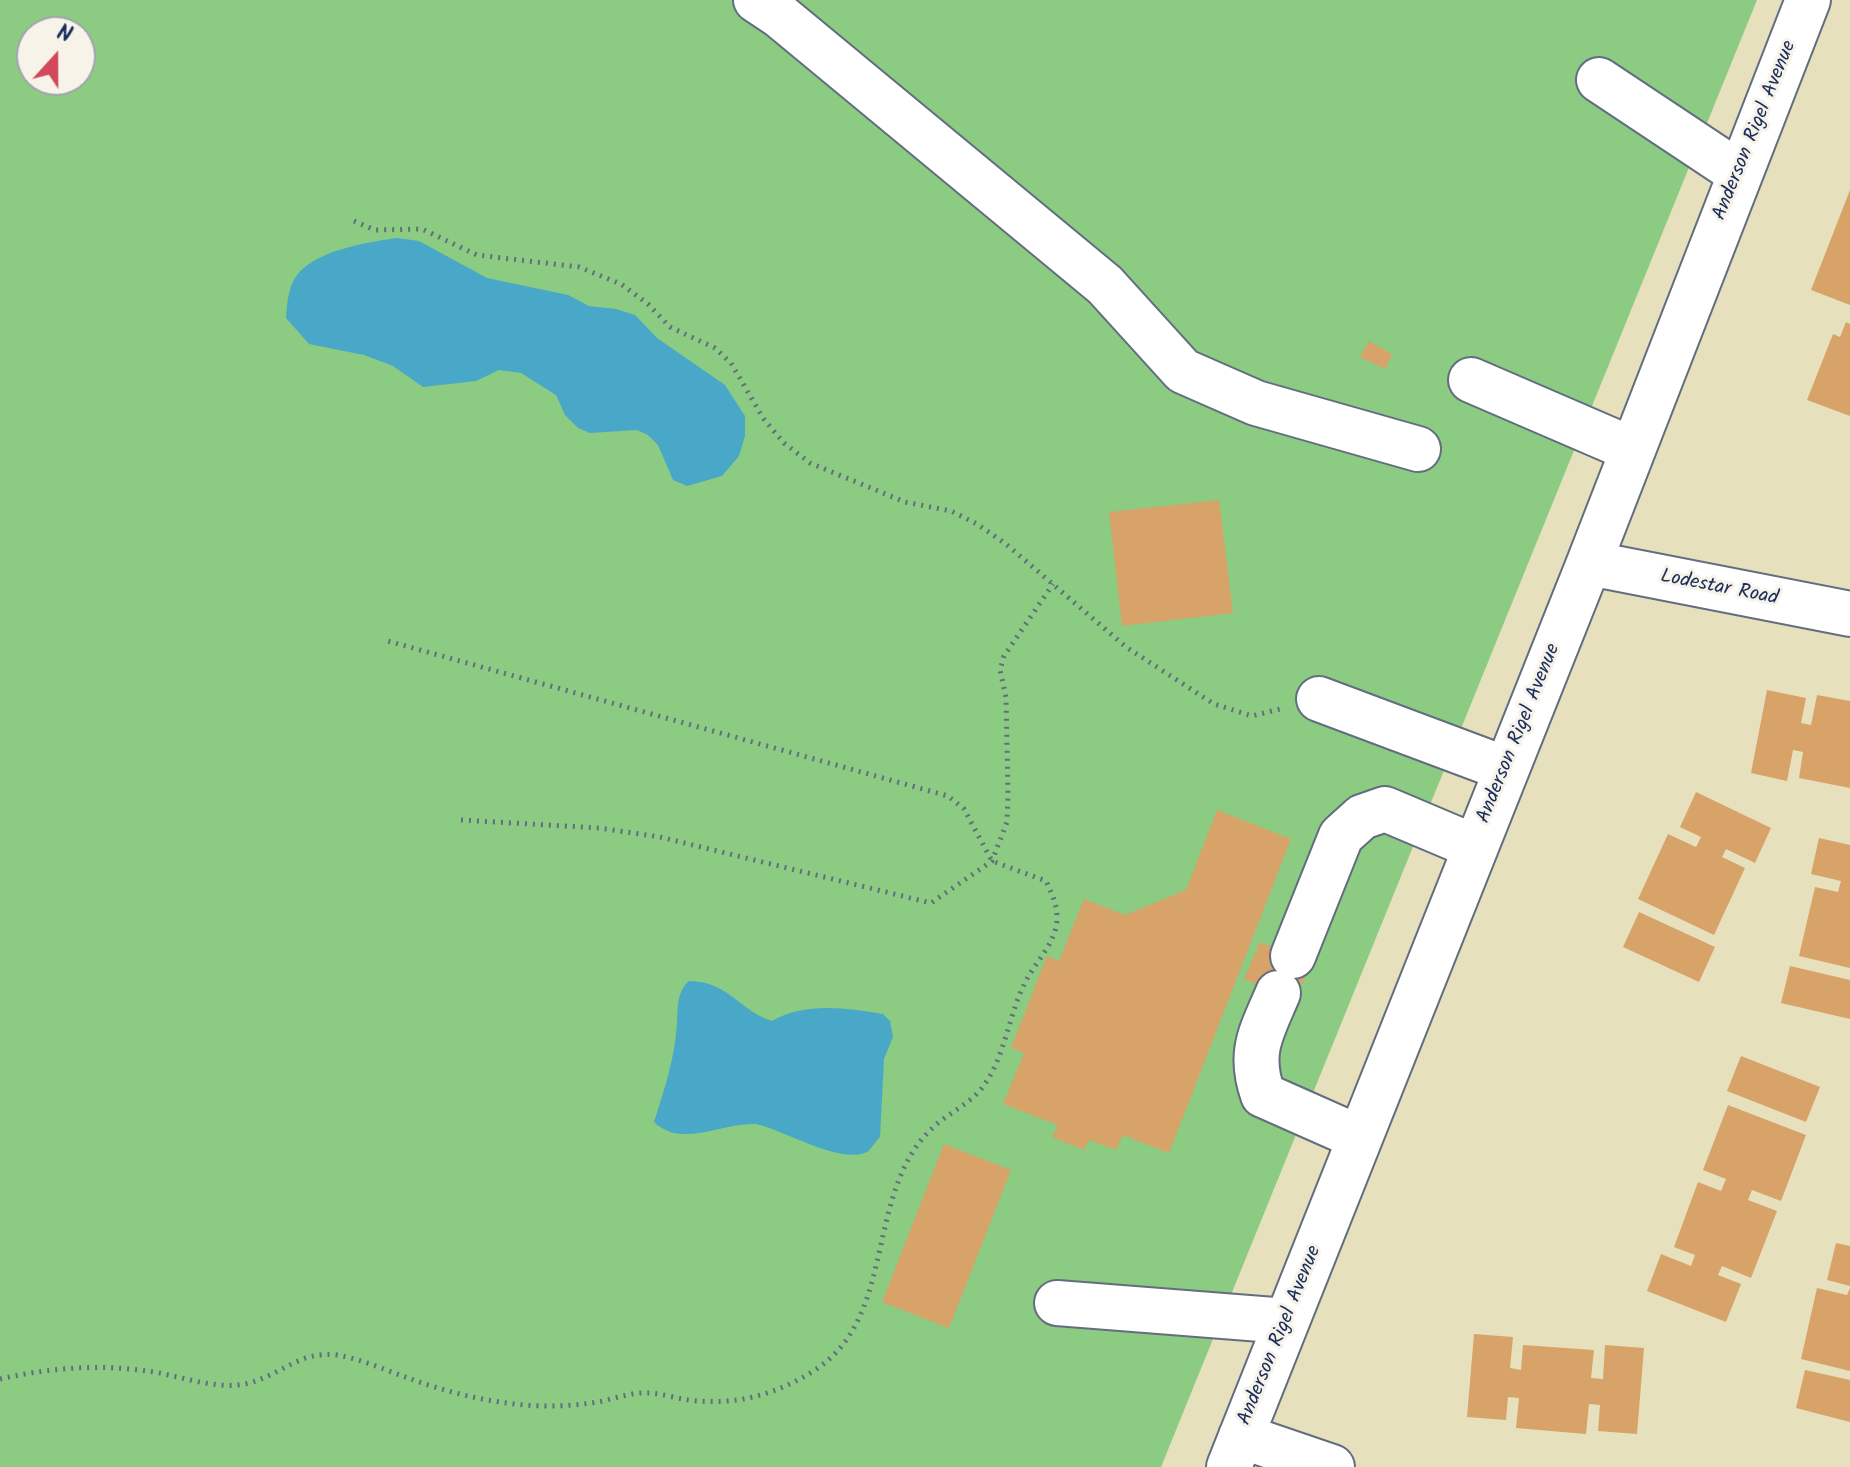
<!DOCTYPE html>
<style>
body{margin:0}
#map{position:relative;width:1850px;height:1467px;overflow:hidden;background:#e7e0bd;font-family:Kalam,sans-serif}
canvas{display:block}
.north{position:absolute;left:16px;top:16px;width:80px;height:80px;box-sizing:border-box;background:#f7f3e8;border:2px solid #9fa5b1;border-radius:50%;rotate:21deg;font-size:22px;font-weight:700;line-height:32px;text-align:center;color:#1b2f5e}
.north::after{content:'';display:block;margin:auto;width:28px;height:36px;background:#d1495b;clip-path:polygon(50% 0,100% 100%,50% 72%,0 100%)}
</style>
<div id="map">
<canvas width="1850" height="1467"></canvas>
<div class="north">N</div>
</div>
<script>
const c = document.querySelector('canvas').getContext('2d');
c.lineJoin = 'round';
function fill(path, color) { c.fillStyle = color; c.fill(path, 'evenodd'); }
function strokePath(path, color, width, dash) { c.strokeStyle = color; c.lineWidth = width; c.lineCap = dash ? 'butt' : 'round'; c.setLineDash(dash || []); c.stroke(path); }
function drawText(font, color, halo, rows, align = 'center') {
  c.font = font + ' Kalam,sans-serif'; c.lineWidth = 6; c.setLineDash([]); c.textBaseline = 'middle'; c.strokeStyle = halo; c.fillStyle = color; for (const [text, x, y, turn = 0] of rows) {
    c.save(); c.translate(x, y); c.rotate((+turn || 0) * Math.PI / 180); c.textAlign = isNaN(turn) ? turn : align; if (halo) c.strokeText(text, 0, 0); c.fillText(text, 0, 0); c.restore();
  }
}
fill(new Path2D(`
 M 0,0 L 1757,0 L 1161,1467 L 0,1467 ZM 32,32 L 80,32 L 80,80 L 32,80 Z`), '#8bcb82');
fill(new Path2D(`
 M 397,238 L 419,241 L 487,278 L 568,295 L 589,306 L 616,309 L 635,315 L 657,338 L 725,385 L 745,416 L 745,436 L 739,456 L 722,476 L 687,486 L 673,480 L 658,445 L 648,435 L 637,430 L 590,433 L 578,428 L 565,415 L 556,395 L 521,373 L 499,370 L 476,381 L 423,387 L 393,366 L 364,355 L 309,344 L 286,318 C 287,304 288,287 297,275 C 316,250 369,242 397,238 Z
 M 689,981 C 730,982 738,1010 772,1021 C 806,1002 845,1008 883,1014 L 890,1021 L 893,1037 L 884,1059 L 880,1137 C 876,1141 871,1149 867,1152 C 841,1165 784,1130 756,1124 C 722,1122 682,1149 654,1122 C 665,1087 675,1058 677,1022 C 678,1007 677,991 689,981 Z`), '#49a8c8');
fill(new Path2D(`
 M 1850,190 L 1850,305 L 1811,290 Z
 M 1846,322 L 1850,324 L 1850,416 L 1807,400 L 1833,334 L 1840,337 Z
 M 1369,341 L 1392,354 L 1385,369 L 1360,357 Z
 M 1219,500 L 1233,613 L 1122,626 L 1109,512 Z
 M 1767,690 L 1806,698 L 1801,723 L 1811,725 L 1817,695 L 1850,701 L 1850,788 L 1799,778 L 1803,752 L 1793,750 L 1787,781 L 1751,773 Z
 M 1696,792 L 1771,828 L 1755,863 L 1726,849 L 1722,857 L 1745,868 L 1714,935 L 1638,899 L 1668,834 L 1696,847 L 1701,837 L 1680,827 Z
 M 1217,810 L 1291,839 L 1169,1153 L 1123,1135 L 1116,1150 L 1089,1140 L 1084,1150 L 1052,1137 L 1058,1125 L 1003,1104 L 1024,1053 L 1011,1048 L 1047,956 L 1059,961 L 1084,899 L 1125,915 L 1186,890 Z
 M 1819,838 L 1850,845 L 1850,968 L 1799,956 L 1815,887 L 1838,892 L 1841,881 L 1811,874 Z
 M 1639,912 L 1715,947 L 1699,982 L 1623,947 Z
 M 1260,942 L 1311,963 L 1295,1000 L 1244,979 Z
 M 1790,966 L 1850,980 L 1850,1019 L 1781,1003 Z
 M 1741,1056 L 1820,1087 L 1806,1122 L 1727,1091 Z
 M 1728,1105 L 1806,1135 L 1781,1201 L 1752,1190 L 1748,1200 L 1777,1211 L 1751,1278 L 1722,1266 L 1718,1275 L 1741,1284 L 1726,1322 L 1647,1291 L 1661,1254 L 1691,1266 L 1695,1255 L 1674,1247 L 1698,1182 L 1721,1191 L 1726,1179 L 1703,1170 Z
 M 944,1144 L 1011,1170 L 949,1328 L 882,1302 Z
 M 1836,1243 L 1850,1246 L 1850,1286 L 1827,1280 Z
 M 1817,1288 L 1847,1295 L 1850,1288 L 1850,1371 L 1801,1359 Z
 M 1474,1334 L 1513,1337 L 1510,1368 L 1521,1370 L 1523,1345 L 1594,1350 L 1591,1378 L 1603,1379 L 1605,1345 L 1644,1348 L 1637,1434 L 1598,1431 L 1600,1405 L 1589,1404 L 1586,1434 L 1516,1428 L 1519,1398 L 1508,1397 L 1506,1420 L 1467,1417 Z
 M 1805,1370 L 1850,1380 L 1850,1422 L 1796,1408 Z`), '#d7a369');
const minor = new Path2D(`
 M 756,0 L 780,16 L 1105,285 L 1183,371 L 1256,403 L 1418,449
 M 1599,80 L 1739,173
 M 1471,380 L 1631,449
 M 1589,563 L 1850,614
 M 1319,699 L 1506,769
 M 1293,956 L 1341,836 L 1362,817 L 1385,809 L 1475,847
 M 1278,993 C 1261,1033 1248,1052 1263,1095 L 1360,1138
 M 1057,1303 L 1287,1321
 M 1241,1436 L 1332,1467
 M 1229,1467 L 1589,563 L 1808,0`);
strokePath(minor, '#626d7f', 48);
strokePath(new Path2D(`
 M 354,221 L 375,230 L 422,229 L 477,255 L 579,267 L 621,284 L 648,304 L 670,327 L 715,348 L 731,363 L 763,418 L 784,443 L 810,463 L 905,502 L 951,511 L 977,524 L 1006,544 L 1126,647 L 1214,704 L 1252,716 L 1284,708
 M 461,820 L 599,828 L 660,837 L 931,903 L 992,861 L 1007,822 L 1008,794 L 1006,697 L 1000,670 L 1004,656 L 1053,584
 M 0,1379 C 48,1368 98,1364 147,1371 C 179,1375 213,1390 245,1384 C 279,1377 299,1350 337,1355 C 362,1359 387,1371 411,1379 C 441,1390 475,1399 507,1403 C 534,1407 563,1407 591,1403 C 609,1401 629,1392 647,1393 C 660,1393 675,1398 688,1400 C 735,1406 776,1395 815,1370 C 900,1315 862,1186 938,1123 C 953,1111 970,1103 982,1088 C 1007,1055 1008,1012 1028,977 C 1038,960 1055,942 1057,921 C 1058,906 1052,894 1046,881 L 992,861 L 964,809 L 948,796 L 384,640`), '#626d7f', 5, [2, 6]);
strokePath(minor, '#fff', 44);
drawText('20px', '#1b2f5e', '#f7f3e8', [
 ["Anderson Rigel Avenue",1756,131,-68],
 ["Lodestar Road",1719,589,11],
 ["Anderson Rigel Avenue",1520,734,-68],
 ["Anderson Rigel Avenue",1281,1336,-68]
]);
</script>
